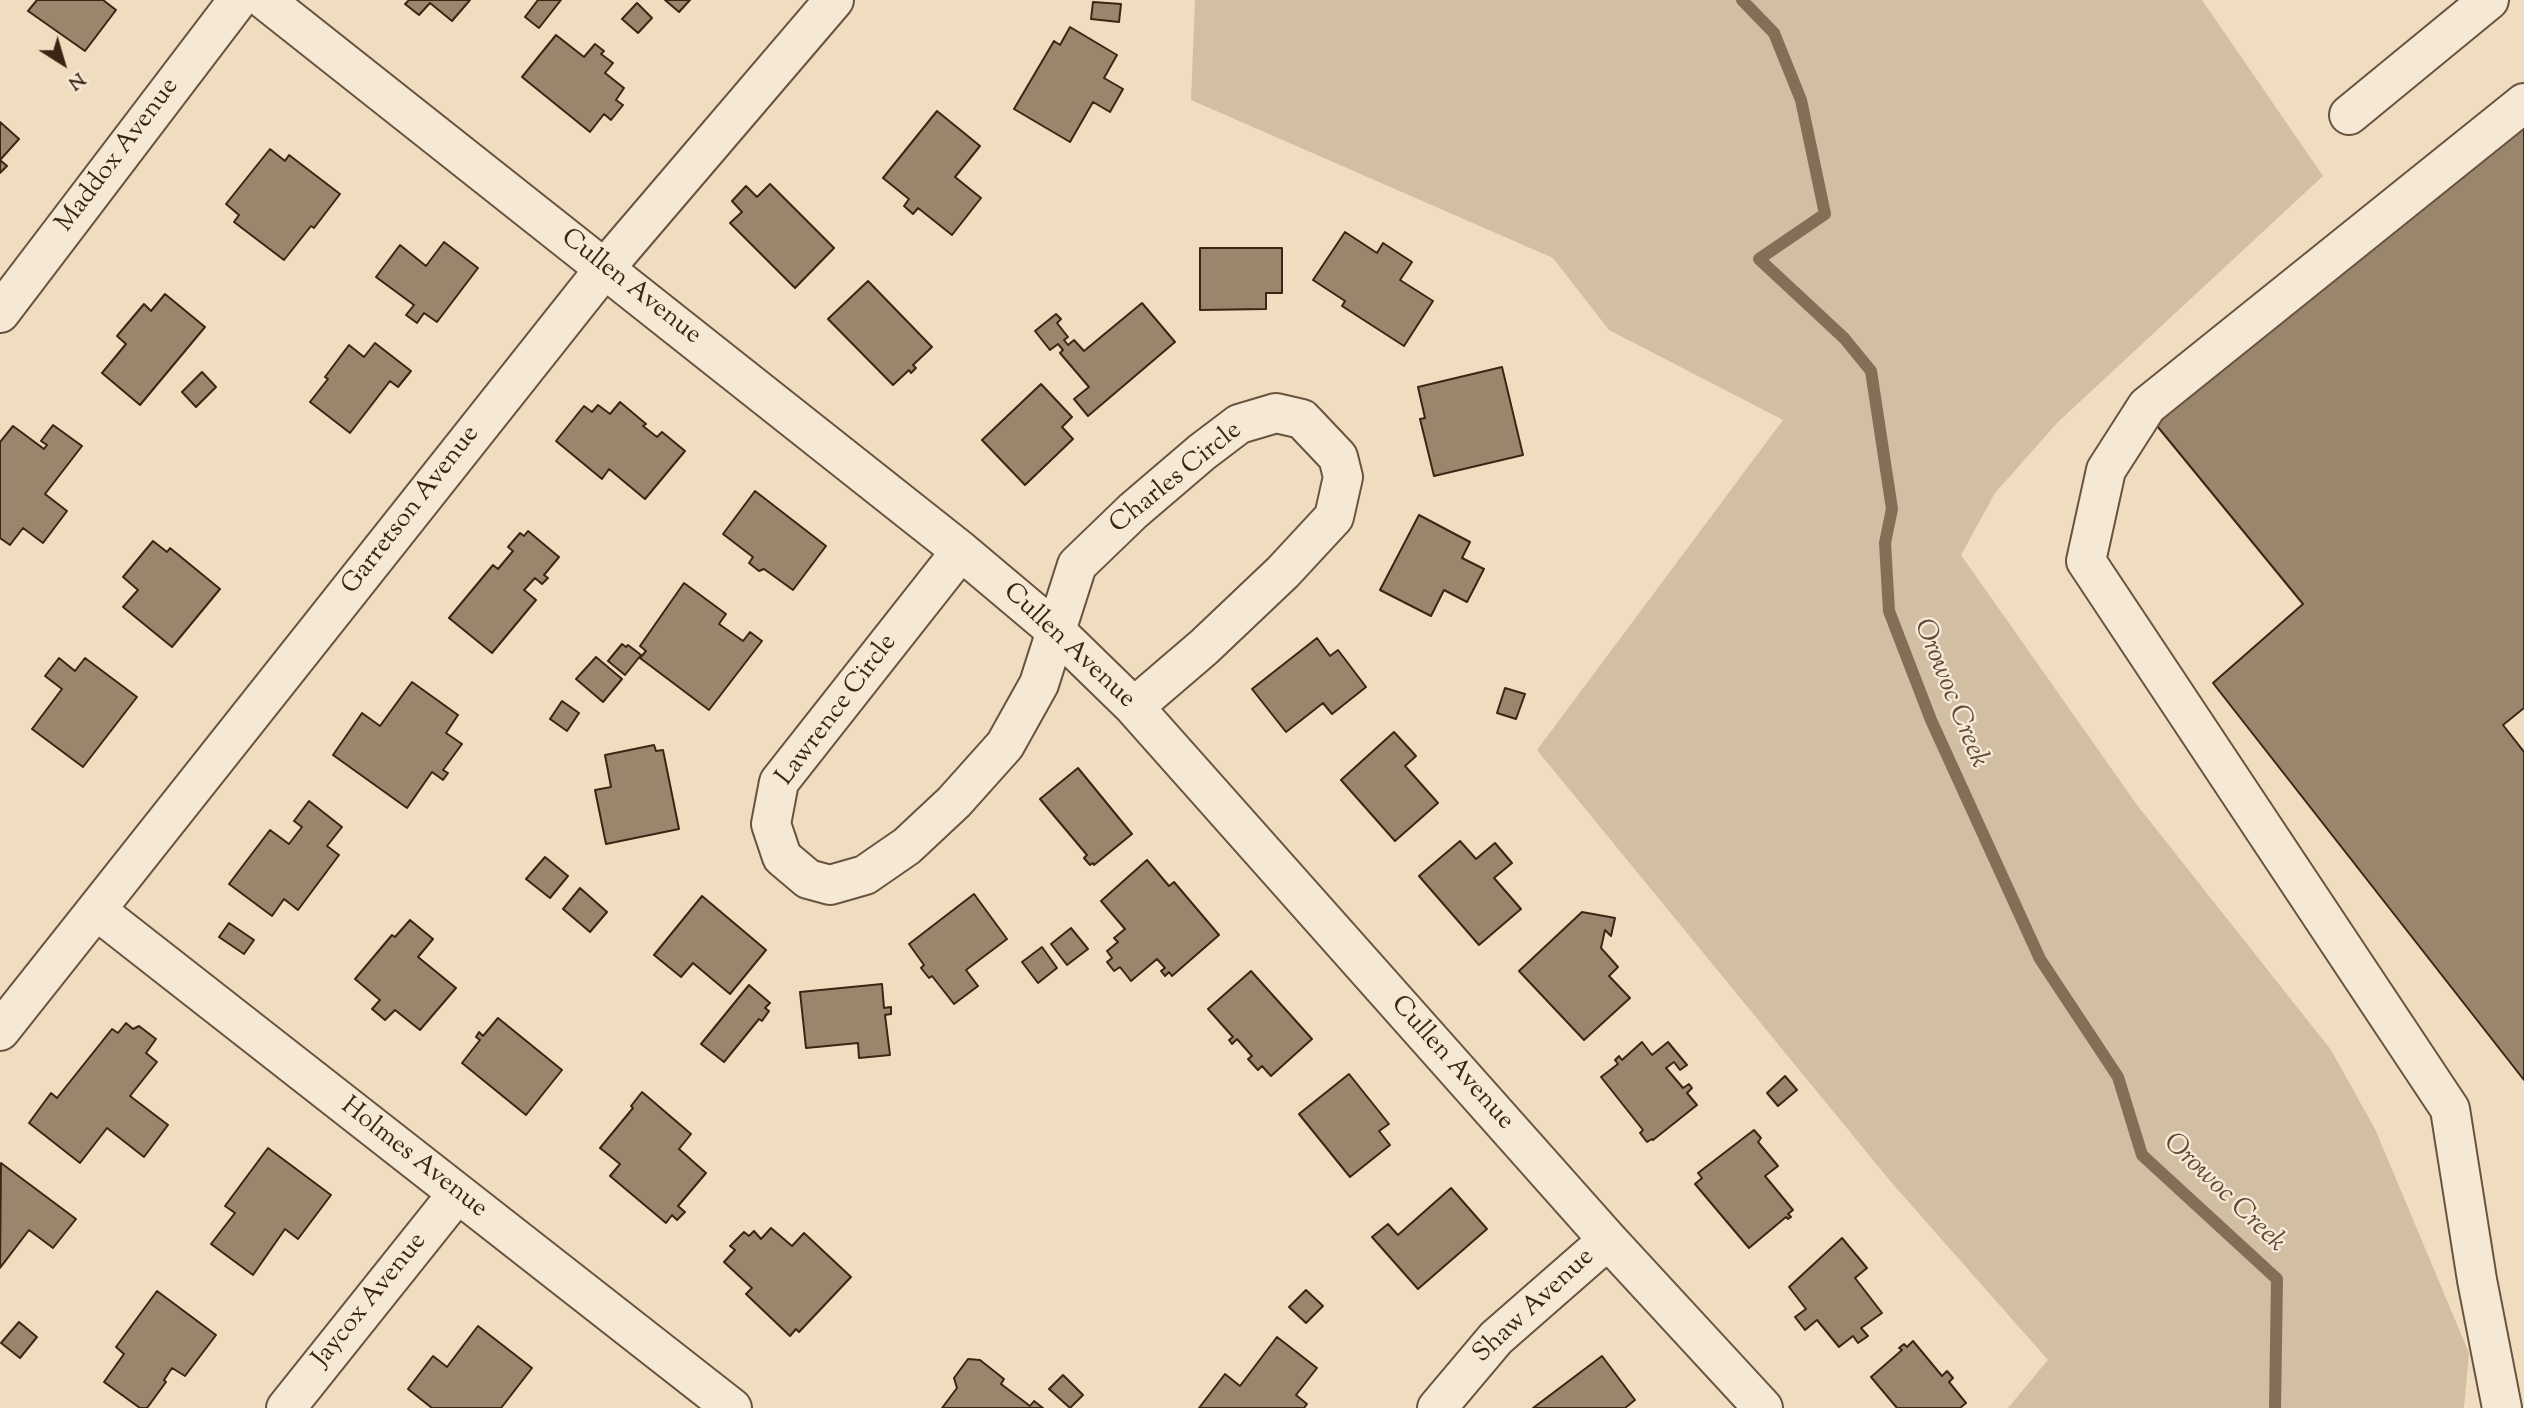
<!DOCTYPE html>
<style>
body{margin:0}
#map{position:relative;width:2524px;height:1408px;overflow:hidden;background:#f0ddc0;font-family:"Sorts Mill Goudy",serif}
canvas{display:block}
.north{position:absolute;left:28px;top:28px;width:70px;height:70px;-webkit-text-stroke:5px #f5e9d6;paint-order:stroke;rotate:143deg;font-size:19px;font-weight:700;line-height:28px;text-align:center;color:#3c2514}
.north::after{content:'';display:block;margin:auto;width:24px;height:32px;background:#3c2514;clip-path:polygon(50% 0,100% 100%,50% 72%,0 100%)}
</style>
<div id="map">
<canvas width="2524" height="1408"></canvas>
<div class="north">N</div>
</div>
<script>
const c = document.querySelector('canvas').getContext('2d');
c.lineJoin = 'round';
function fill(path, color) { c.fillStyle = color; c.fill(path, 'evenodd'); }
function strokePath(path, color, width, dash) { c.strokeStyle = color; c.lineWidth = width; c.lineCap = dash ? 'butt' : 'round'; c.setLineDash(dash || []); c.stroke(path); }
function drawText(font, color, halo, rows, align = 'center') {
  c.font = font + ' "Sorts Mill Goudy",serif'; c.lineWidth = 5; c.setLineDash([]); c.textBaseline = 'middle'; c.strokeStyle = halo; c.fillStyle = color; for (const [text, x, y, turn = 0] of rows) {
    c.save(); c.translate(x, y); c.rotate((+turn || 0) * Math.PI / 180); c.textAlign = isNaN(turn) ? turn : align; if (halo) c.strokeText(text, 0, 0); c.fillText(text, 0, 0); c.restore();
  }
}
fill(new Path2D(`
 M 1195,0 L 2202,0 L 2323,176 L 2058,422 L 1995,493 L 1961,555 L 2137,805 L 2331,1050 L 2375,1129 L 2469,1353 L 2464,1408 L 2008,1408 L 2048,1360 L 1891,1182 L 1537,750 L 1783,420 L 1609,330 L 1553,258 L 1191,100 Z`), '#d1bea3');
strokePath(new Path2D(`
 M 1742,0 L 1774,33 L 1801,100 L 1825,214 L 1759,259 L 1844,338 L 1871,371 L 1892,509 L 1885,543 L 1889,611 L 1931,720 L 2040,959 L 2118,1077 L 2142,1155 L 2277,1279 L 2275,1408`), '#836e58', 12);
const building = new Path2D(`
 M 37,0 L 103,0 L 116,10 L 85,51 L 28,11 Z
 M 409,0 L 470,0 L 452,21 L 430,3 L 419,15 L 405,4 Z
 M 538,0 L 561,0 L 539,28 L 525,17 Z
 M 665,0 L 690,0 L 679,12 Z
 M 1093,2 L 1121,4 L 1119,22 L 1091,19 Z
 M 637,3 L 652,18 L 638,33 L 622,19 Z
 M 1070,27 L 1117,55 L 1104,78 L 1123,89 L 1110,112 L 1093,102 L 1070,142 L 1014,109 L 1054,41 L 1060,45 Z
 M 556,35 L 584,57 L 595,44 L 604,51 L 601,54 L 613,63 L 605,73 L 624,88 L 616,100 L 623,105 L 611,120 L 604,114 L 590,132 L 522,77 Z
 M 937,111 L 980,146 L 955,177 L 981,198 L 952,235 L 918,208 L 913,214 L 904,206 L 909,199 L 883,178 Z
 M 0,122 L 19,139 L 0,160 L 7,166 L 0,173 Z
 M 2524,122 L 2524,708 L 2503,725 L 2524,752 L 2524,1080 L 2213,683 L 2303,604 L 2153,421 Z
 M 270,149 L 285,161 L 289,155 L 340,194 L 314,228 L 311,226 L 284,260 L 234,222 L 239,215 L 226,204 Z
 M 770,184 L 834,248 L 795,288 L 730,223 L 742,212 L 732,201 L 746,186 L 757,197 Z
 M 1345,232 L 1377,253 L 1383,243 L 1412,262 L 1400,280 L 1433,301 L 1404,346 L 1342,306 L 1345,301 L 1313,280 Z
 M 444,242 L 478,268 L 437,322 L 424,313 L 417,323 L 406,315 L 414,305 L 376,277 L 400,245 L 426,266 Z
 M 1200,248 L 1282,248 L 1282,293 L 1266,293 L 1266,309 L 1200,310 Z
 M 868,281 L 932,347 L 913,365 L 916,368 L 911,373 L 909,370 L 893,385 L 828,319 Z
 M 165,294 L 205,327 L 140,405 L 102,373 L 126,344 L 117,336 L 144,304 L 151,311 Z
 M 1142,303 L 1175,342 L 1088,416 L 1074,399 L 1089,387 L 1060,353 L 1063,350 L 1058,344 L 1050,350 L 1035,331 L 1056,314 L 1061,319 L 1057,323 L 1068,337 L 1064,340 L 1068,345 L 1074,340 L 1084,351 Z
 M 375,343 L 411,371 L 398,387 L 390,381 L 350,433 L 310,402 L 328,379 L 325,377 L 349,345 L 364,357 Z
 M 1502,367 L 1523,455 L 1434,476 L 1420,419 L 1425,418 L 1418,387 Z
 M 202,372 L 216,387 L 196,407 L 182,392 Z
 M 1041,384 L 1072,417 L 1062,427 L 1073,439 L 1025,485 L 982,440 Z
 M 620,402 L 646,424 L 643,426 L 657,437 L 662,432 L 685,451 L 645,499 L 609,469 L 602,479 L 556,441 L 584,406 L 592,412 L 598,405 L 610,414 Z
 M 53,425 L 82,446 L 45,494 L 67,511 L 43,543 L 23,528 L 10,545 L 0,538 L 0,442 L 13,426 L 44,449 L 47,445 L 41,441 Z
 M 755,491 L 826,546 L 793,590 L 764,569 L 759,571 L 749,563 L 753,557 L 723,534 Z
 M 1419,515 L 1470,542 L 1462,558 L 1484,569 L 1467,602 L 1444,590 L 1431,616 L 1380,590 Z
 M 528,531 L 559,557 L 544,575 L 548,578 L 542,584 L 535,578 L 524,590 L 536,600 L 492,653 L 449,618 L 493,565 L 498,569 L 513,551 L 508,547 L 520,533 L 524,536 Z
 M 153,541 L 167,552 L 170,548 L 220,589 L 172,647 L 123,607 L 138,590 L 123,577 Z
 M 684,583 L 726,614 L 719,624 L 743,641 L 750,632 L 762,641 L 709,710 L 640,658 L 646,651 L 640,646 Z
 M 1317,638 L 1330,656 L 1338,650 L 1366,687 L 1332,714 L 1323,703 L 1286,732 L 1252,689 Z
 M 622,644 L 626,647 L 628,645 L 641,655 L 625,675 L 608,661 Z
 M 596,657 L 622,679 L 603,702 L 576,679 Z
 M 59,658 L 75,671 L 85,658 L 137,697 L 83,767 L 32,729 L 62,689 L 45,676 Z
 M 412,682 L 458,715 L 446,733 L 462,744 L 443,770 L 448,773 L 443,780 L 432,772 L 407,808 L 333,755 L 362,713 L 380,726 Z
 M 1505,688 L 1525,694 L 1516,719 L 1497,713 Z
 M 562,701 L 579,713 L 567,731 L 550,719 Z
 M 1394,732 L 1416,756 L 1405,766 L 1438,803 L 1395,841 L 1341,780 Z
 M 654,745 L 656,751 L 663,750 L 679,829 L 606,844 L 595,790 L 611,787 L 605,755 Z
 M 1078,768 L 1132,834 L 1094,865 L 1093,863 L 1090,865 L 1084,858 L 1087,855 L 1040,799 Z
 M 309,801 L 342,827 L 327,846 L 339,855 L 298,910 L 284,899 L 272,916 L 229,884 L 270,830 L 289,844 L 302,827 L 294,821 Z
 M 1460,841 L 1476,859 L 1495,843 L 1512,863 L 1494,878 L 1521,909 L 1479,945 L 1419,876 Z
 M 545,857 L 568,876 L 550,898 L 526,879 Z
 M 1147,860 L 1169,886 L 1174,882 L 1219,935 L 1172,976 L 1169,972 L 1165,976 L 1161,971 L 1165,968 L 1157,959 L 1131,981 L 1120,967 L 1114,971 L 1107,962 L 1112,958 L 1107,951 L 1118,942 L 1114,938 L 1125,929 L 1101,901 Z
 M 580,888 L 607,912 L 590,932 L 563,909 Z
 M 974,894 L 1007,939 L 966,970 L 978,986 L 954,1004 L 932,976 L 929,978 L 921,968 L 924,965 L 909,944 Z
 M 702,896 L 766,950 L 730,994 L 693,963 L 681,977 L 654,955 Z
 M 1582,912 L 1615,918 L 1611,936 L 1605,930 L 1601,948 L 1618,967 L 1609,976 L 1630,998 L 1584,1040 L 1519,971 Z
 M 410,920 L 433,939 L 418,957 L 456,988 L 420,1030 L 395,1010 L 385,1020 L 372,1009 L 380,1000 L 355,979 L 392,935 L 395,937 Z
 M 229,923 L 254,940 L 244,954 L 219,937 Z
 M 1071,928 L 1088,949 L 1067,965 L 1051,944 Z
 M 1042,947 L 1057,968 L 1038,983 L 1022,962 Z
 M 1251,971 L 1312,1039 L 1271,1076 L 1262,1066 L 1258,1070 L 1248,1059 L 1252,1056 L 1237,1039 L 1232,1044 L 1229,1040 L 1233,1037 L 1208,1009 Z
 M 882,984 L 884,1008 L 891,1007 L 891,1014 L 885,1015 L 890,1055 L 859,1058 L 858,1043 L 806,1048 L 800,992 Z
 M 749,985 L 770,1003 L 765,1008 L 769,1011 L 762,1021 L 759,1019 L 724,1062 L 701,1044 Z
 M 498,1018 L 562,1070 L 526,1115 L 462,1063 L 480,1040 L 476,1037 L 479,1032 L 483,1036 Z
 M 126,1023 L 133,1029 L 139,1026 L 156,1039 L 146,1053 L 157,1062 L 130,1096 L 168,1125 L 144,1157 L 107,1128 L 80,1163 L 29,1123 L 51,1093 L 57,1098 L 112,1029 L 118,1033 Z
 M 1642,1042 L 1652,1055 L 1668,1042 L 1687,1065 L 1680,1070 L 1674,1062 L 1666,1068 L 1683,1088 L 1689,1084 L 1692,1088 L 1687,1093 L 1697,1105 L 1653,1140 L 1652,1139 L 1647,1142 L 1640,1133 L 1643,1130 L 1601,1077 L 1618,1064 L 1615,1060 L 1619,1056 L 1622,1060 Z
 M 1349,1074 L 1389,1124 L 1379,1131 L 1390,1145 L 1350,1177 L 1299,1114 Z
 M 1785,1076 L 1797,1090 L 1778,1106 L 1767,1093 Z
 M 642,1092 L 691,1134 L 679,1149 L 706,1173 L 678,1206 L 685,1212 L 677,1220 L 672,1215 L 666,1223 L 610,1176 L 620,1164 L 600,1148 L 633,1108 L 631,1106 Z
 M 1754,1130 L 1761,1138 L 1758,1142 L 1778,1166 L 1765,1176 L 1793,1210 L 1788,1214 L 1791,1217 L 1788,1219 L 1786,1217 L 1749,1248 L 1695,1184 L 1702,1178 L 1698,1173 Z
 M 268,1148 L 331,1195 L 298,1239 L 285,1229 L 253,1275 L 211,1244 L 235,1213 L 225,1206 Z
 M 1,1163 L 76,1219 L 53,1248 L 29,1230 L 0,1268 Z
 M 1451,1188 L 1487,1229 L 1418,1289 L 1372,1237 L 1388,1224 L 1398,1235 Z
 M 771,1228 L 792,1246 L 804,1233 L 851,1277 L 799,1332 L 796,1329 L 790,1336 L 746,1294 L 752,1288 L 724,1262 L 735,1250 L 730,1246 L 744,1232 L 749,1236 L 754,1231 L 761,1239 Z
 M 1842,1238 L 1867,1268 L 1855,1278 L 1882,1313 L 1861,1328 L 1868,1336 L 1858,1343 L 1853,1336 L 1839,1347 L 1817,1320 L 1805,1330 L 1795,1317 L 1806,1309 L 1789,1287 Z
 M 1306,1290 L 1323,1306 L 1306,1323 L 1289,1307 Z
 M 157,1291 L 216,1335 L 185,1376 L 172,1368 L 164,1380 L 166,1382 L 147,1408 L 140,1408 L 104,1382 L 124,1354 L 116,1347 Z
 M 19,1322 L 37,1337 L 20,1358 L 1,1343 Z
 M 478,1326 L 532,1368 L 501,1408 L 432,1408 L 408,1389 L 433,1356 L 447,1367 Z
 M 1277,1337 L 1317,1368 L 1296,1395 L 1307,1404 L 1304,1408 L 1199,1408 L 1225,1374 L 1240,1386 Z
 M 1913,1341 L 1942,1376 L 1947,1371 L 1953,1378 L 1949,1382 L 1966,1403 L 1960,1408 L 1897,1408 L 1871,1377 L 1902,1350 L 1899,1348 L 1904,1344 L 1907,1347 Z
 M 1602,1356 L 1635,1400 L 1625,1408 L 1533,1408 Z
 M 968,1359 L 980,1360 L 1004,1379 L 1001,1384 L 1030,1406 L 1034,1401 L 1043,1408 L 942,1408 L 957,1388 L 954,1378 Z
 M 1063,1375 L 1083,1395 L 1070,1408 L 1049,1389 Z`);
fill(building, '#9a856d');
strokePath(building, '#3c2514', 2);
const minor = new Path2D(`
 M 265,0 L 961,551 L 1056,631 L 1134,707 L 1608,1240 L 1763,1408
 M 2349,115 L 2489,0
 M 0,313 L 238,0
 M 961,551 L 779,782 L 771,824 L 782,857 L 808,879 L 830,885 L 865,875 L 907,846 L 954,802 L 1005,745 L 1039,684 L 1077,565 L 1133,511 L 1202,452 L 1239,424 L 1276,413 L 1302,419 L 1338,457 L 1343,477 L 1334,517 L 1283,572 L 1204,647 L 1134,707
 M 96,910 L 732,1408
 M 0,1031 L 605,268 L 834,0
 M 286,1408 L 457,1194
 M 1437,1408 L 1496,1338 L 1608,1240
 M 2502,1408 L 2477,1280 L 2450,1109 L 2086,561 L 2106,470 L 2147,406 L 2524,103`);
strokePath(minor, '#69533f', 42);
strokePath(minor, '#f5e9d6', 38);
drawText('26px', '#3c2514', '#f5e9d6', [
 ["Maddox Avenue",119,156,-53],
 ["Cullen Avenue",630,288,38],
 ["Charles Circle",1177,479,-39],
 ["Garretson Avenue",412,511,-52],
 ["Cullen Avenue",1068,647,43],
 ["Lawrence Circle",838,711,-53],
 ["Cullen Avenue",1451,1064,48],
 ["Holmes Avenue",413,1159,38],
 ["Jaycox Avenue",371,1301,-51],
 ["Shaw Avenue",1535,1307,-43]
]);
drawText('italic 28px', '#604936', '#f5e9d6', [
 ["Orowoc Creek",1949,694,68],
 ["Orowoc Creek",2223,1194,44]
]);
</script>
